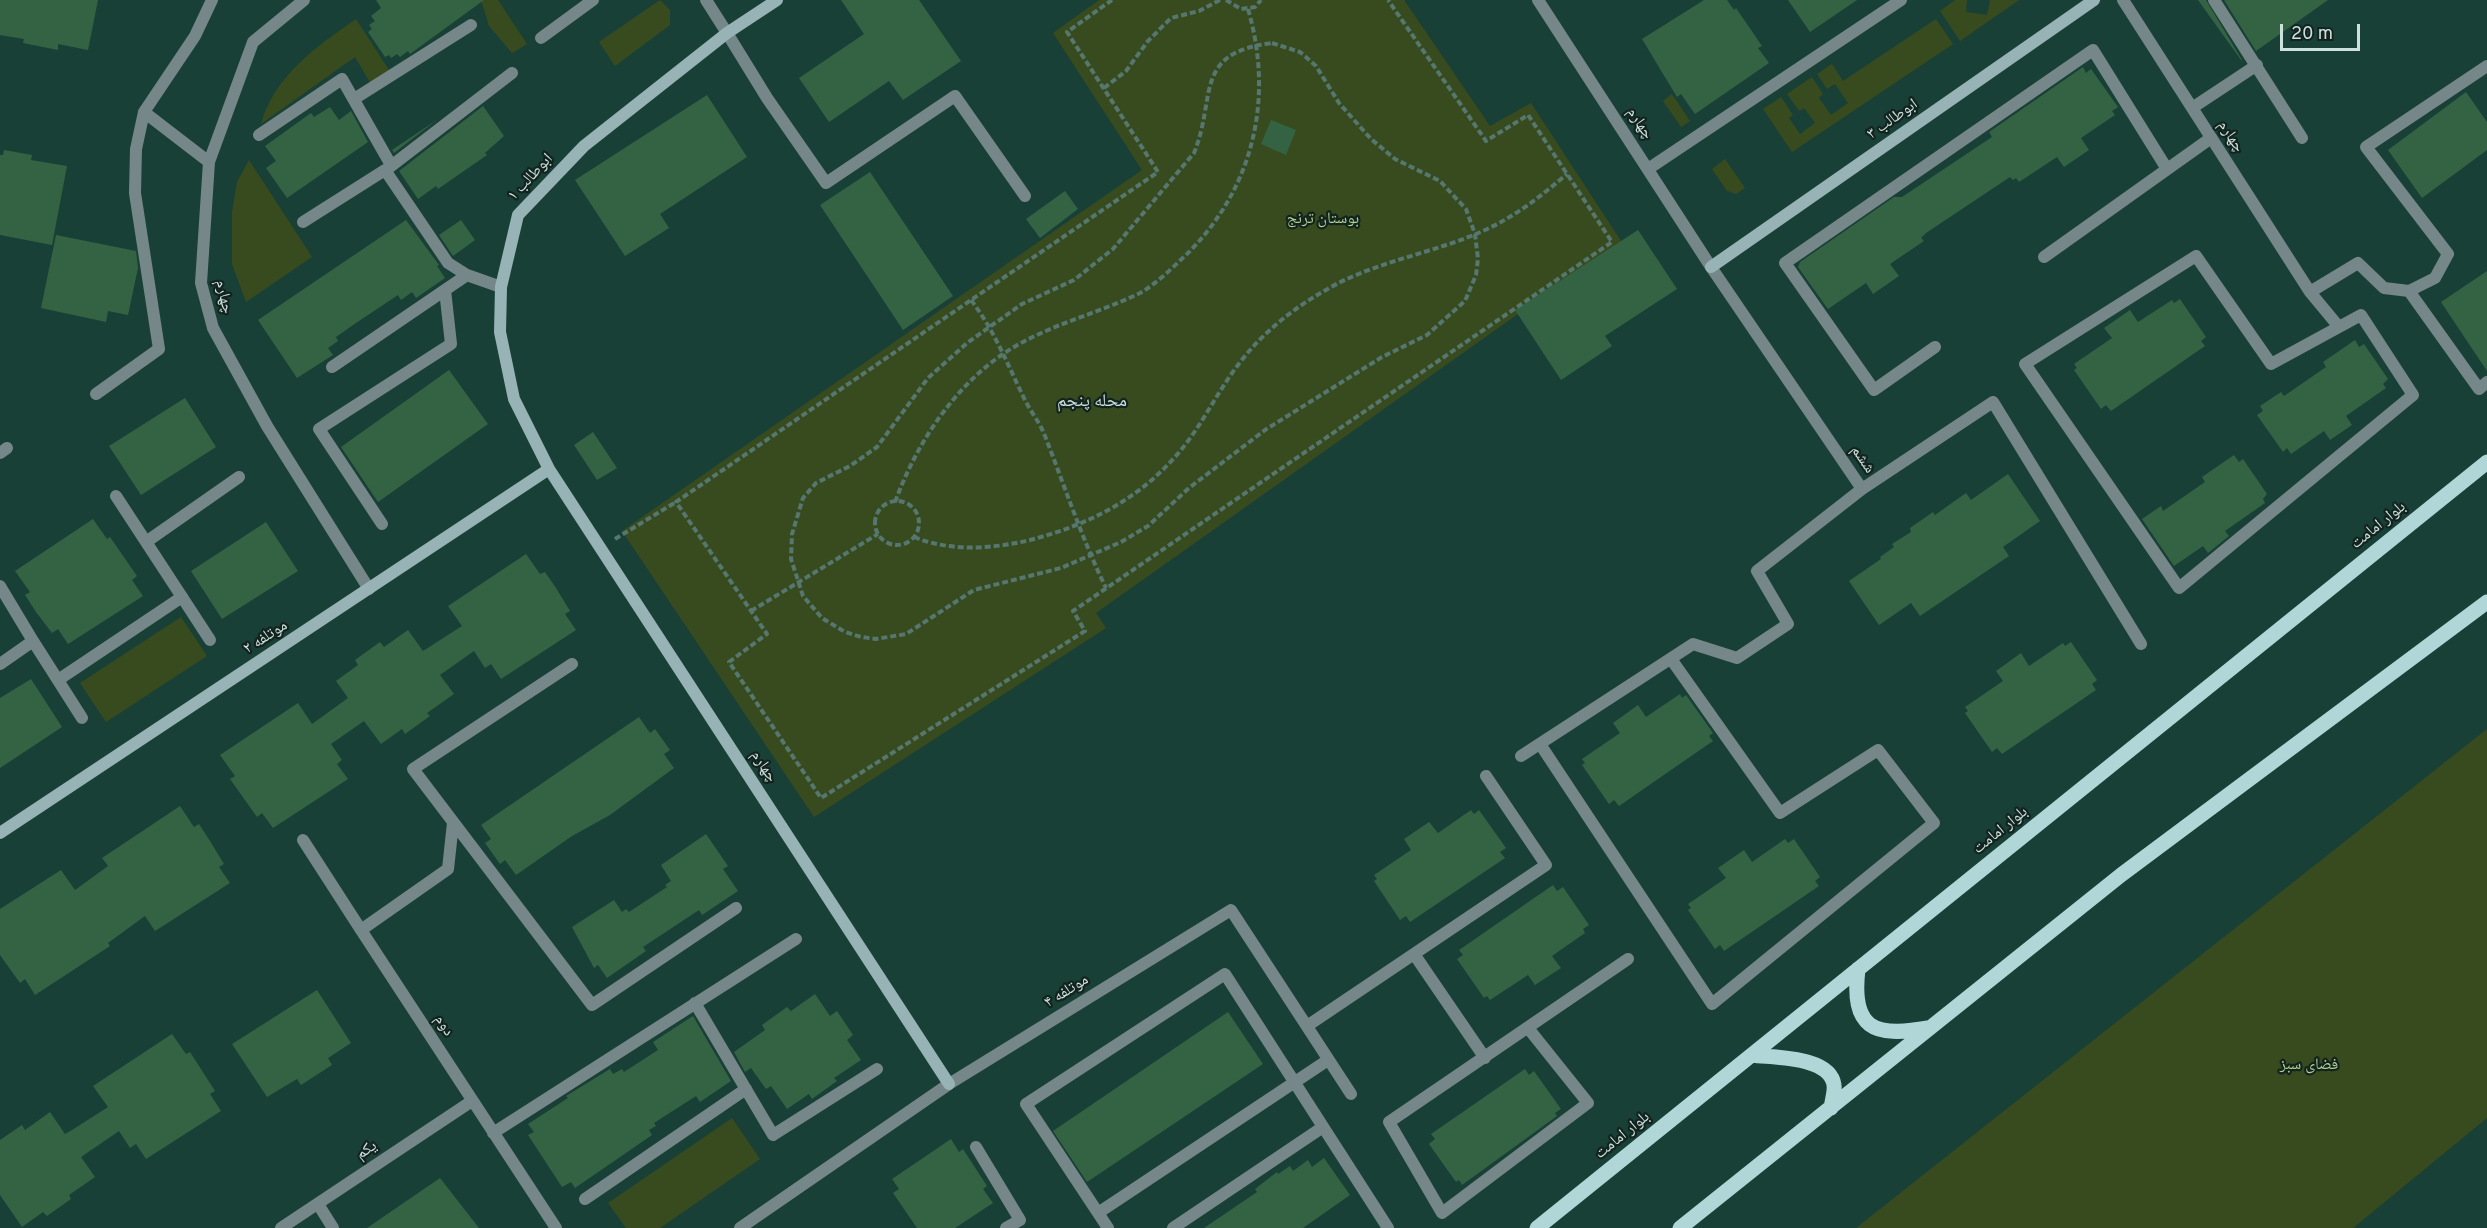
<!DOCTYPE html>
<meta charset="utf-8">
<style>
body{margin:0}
#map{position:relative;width:2487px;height:1228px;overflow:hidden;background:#194037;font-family:Overpass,sans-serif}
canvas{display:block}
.scale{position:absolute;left:2280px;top:24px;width:80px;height:27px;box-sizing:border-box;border:3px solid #cce1db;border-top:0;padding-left:8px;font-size:18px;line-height:21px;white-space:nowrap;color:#cce1db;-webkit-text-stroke:4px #13231f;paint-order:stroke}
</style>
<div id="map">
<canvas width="2487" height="1228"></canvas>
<div class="scale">20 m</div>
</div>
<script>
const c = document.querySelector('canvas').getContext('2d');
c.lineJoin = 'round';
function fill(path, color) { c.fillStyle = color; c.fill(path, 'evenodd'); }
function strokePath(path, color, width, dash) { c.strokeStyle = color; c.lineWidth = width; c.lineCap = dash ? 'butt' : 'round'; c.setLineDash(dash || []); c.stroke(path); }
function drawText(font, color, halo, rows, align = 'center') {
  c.font = font + ' Overpass,"Noto Naskh Arabic",sans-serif'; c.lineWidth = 4.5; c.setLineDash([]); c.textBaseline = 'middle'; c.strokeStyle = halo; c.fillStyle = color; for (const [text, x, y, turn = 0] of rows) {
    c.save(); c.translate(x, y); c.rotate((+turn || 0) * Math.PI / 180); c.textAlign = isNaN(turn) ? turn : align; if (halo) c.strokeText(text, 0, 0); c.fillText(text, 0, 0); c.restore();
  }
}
fill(new Path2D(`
 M 481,0 L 498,0 L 527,44 L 512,53 L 489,26 Z
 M 660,0 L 670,10 L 670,25 L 615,66 L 599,42 Z
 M 1099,0 L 1404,0 L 1490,126 L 1531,103 L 1621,241 L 1096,613 L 1106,628 L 814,817 L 622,531 L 1142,170 L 1053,33 Z
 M 1955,0 L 1967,0 L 1966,12 L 1987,15 L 1990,0 L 2019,0 L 1960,41 L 1940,11 Z
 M 356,19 L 389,70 L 371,84 L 355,57 L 261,124 C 275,75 316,47 356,19 Z
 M 1936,19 L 1953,44 L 1792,152 L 1763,109 L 1781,97 L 1793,115 L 1789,118 L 1800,134 L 1815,123 L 1804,108 L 1799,111 L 1787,94 L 1812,77 L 1823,94 L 1819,98 L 1831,115 L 1848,103 L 1835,84 L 1827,89 L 1817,74 L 1832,64 L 1843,81 Z
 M 1672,94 L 1690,121 L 1681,127 L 1663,101 Z
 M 1725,159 L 1745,188 L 1736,194 L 1727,191 L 1712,169 Z
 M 249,160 L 312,257 L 246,302 L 232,264 L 232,213 L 237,182 Z
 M 181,617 L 207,656 L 106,722 L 80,683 Z
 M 2487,729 L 2487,1118 L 2353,1228 L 1856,1228 Z
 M 732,1118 L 760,1159 L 660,1228 L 626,1228 L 608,1203 Z`), '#384b1f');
fill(new Path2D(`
 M 0,0 L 98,0 L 88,50 L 58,44 L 58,50 L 23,43 L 24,39 L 0,35 Z
 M 376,0 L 484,0 L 410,54 L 408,51 L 400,57 L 397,54 L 391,58 L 389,55 L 385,57 L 368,32 L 372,29 L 369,25 L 375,21 L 371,16 L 381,8 Z
 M 841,0 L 919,0 L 961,61 L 903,100 L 889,81 L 829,122 L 799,78 L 864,34 Z
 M 1704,0 L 1727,0 L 1734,10 L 1736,8 L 1762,46 L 1758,48 L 1769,63 L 1695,114 L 1681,94 L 1677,97 L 1642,39 Z
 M 1788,0 L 1857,0 L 1810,32 Z
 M 2198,0 L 2206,0 L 2242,60 L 2241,60 Z
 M 2224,0 L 2328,0 L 2256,51 Z
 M 2083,67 L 2086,73 L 2091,69 L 2118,107 L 2112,111 L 2115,115 L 2081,138 L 2089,150 L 2064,167 L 2057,157 L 2019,182 L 2016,178 L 2013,180 L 2010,177 L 1926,233 L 1921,238 L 1924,241 L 1890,264 L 1899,276 L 1873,294 L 1866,283 L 1828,309 L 1825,305 L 1798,267 L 1800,262 L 1894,197 L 1902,197 L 1992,137 L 1989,132 Z
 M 2466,92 L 2487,122 L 2487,150 L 2422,198 L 2388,150 Z
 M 707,95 L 747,157 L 660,214 L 669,228 L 625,256 L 575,180 Z
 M 483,106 L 504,136 L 485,153 L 487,155 L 438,189 L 436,186 L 418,199 L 399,171 Z
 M 330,107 L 339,120 L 351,111 L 368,142 L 287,198 L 266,168 L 276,161 L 265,146 L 311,113 L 314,117 Z
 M 438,119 L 394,153 L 392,150 Z
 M 1271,120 L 1296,130 L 1286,155 L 1261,144 Z
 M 4,150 L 32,155 L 31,160 L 67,166 L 52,245 L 0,235 L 0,155 L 3,155 Z
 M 870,172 L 953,296 L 903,330 L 820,205 Z
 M 1065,191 L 1078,209 L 1040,238 L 1026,219 Z
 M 406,220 L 439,265 L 437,266 L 445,278 L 416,298 L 412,292 L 401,300 L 398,295 L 356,323 L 336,337 L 338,341 L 328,348 L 333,355 L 297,378 L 258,320 Z
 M 461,220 L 475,240 L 453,256 L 439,235 Z
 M 1638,230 L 1677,289 L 1605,336 L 1612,346 L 1561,380 L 1515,310 Z
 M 56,235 L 136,251 L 138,268 L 128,315 L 108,311 L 106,322 L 41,308 Z
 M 2487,271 L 2487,371 L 2441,302 Z
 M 2180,299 L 2206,337 L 2201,341 L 2205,346 L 2111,411 L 2106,405 L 2101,409 L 2074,370 L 2077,368 L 2074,364 L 2112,338 L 2104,328 L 2130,310 L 2138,322 L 2172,300 L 2174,303 Z
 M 2355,340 L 2359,347 L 2364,344 L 2388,379 L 2383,384 L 2386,388 L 2346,416 L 2352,425 L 2330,440 L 2324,431 L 2291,454 L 2287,448 L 2283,452 L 2257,415 L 2263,411 L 2260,406 L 2281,392 L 2284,396 L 2326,367 L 2323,362 Z
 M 449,370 L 488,424 L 378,502 L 341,447 Z
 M 185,398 L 216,447 L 141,495 L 109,446 Z
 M 593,432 L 617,468 L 597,480 L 574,445 Z
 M 2234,455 L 2239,462 L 2243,459 L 2267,494 L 2263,499 L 2265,503 L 2225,531 L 2229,536 L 2208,553 L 2203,546 L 2174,566 L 2142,519 L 2161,506 L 2163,511 L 2205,482 L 2202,477 Z
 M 2008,474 L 2040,521 L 2003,547 L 2009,556 L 1920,616 L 1911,603 L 1879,625 L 1849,581 L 1881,559 L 1880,557 L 1894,547 L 1892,544 L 1911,532 L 1910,528 L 1933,512 L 1935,515 L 1966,493 L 1971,500 Z
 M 93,519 L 107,539 L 110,537 L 137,576 L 132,580 L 143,596 L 68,644 L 58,629 L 52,633 L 36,612 L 25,595 L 30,592 L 15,571 Z
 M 266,522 L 298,571 L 222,619 L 191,571 Z
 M 526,554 L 540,574 L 545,572 L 556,588 L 570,611 L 565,614 L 576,630 L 501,679 L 491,664 L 485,668 L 474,651 L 440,675 L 454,694 L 427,713 L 430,716 L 405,734 L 402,729 L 381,744 L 364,721 L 331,744 L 342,760 L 337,764 L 348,779 L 273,828 L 262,813 L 257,817 L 230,779 L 235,776 L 220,755 L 298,703 L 312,724 L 348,698 L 336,681 L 358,665 L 355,660 L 380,642 L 384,647 L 408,630 L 423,651 L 462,626 L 448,606 Z
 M 2071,642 L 2097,680 L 2092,684 L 2096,690 L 2002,754 L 1997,748 L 1992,752 L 1965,713 L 1968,711 L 1965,707 L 2003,681 L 1996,671 L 2021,653 L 2029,666 L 2063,643 L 2065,646 Z
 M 31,679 L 62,727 L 0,768 L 0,698 Z
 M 1680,694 L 1682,698 L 1686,695 L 1713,733 L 1709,736 L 1713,741 L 1619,806 L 1614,800 L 1609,804 L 1582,765 L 1585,763 L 1582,759 L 1620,733 L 1613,723 L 1638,705 L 1646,717 Z
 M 639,717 L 650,733 L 655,729 L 670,750 L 664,754 L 674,768 L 610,815 L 572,836 L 516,875 L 505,860 L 500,864 L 485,843 L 491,839 L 481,825 Z
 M 180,806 L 194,827 L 199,824 L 210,841 L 224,864 L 219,867 L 230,883 L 155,931 L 145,916 L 108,943 L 110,946 L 35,995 L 25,979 L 20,983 L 0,955 L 0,909 L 61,870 L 75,890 L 108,866 L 102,858 Z
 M 1471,810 L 1474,814 L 1479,810 L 1506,848 L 1500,852 L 1505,858 L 1410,922 L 1406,916 L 1400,920 L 1374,881 L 1377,879 L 1374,875 L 1411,850 L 1404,839 L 1429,822 L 1438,833 Z
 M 706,834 L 728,866 L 723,869 L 738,891 L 702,915 L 699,910 L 643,947 L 646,951 L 607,978 L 598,965 L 594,968 L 572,927 L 614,900 L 622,912 L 626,909 L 629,912 L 667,887 L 665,885 L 671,881 L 661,865 Z
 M 1785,839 L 1788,843 L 1794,839 L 1820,877 L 1815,881 L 1819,886 L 1724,951 L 1720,945 L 1715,949 L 1688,910 L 1691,908 L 1688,904 L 1726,878 L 1718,868 L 1744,850 L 1752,862 Z
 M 1553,885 L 1557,891 L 1563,887 L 1589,925 L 1583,929 L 1585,933 L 1552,956 L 1561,968 L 1535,985 L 1528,975 L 1490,1000 L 1487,996 L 1484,998 L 1457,959 L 1463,955 L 1459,950 Z
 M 317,990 L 351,1043 L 328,1058 L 332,1065 L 301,1085 L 297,1079 L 267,1097 L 232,1044 Z
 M 815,994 L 830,1016 L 837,1011 L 853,1035 L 847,1040 L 861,1060 L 834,1078 L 837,1081 L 812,1099 L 809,1094 L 787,1109 L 771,1086 L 766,1089 L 751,1068 L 745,1072 L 734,1052 L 765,1030 L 762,1025 L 787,1007 L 791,1011 Z
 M 1228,1012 L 1263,1064 L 1087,1182 L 1053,1131 Z
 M 693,1016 L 731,1081 L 700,1102 L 696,1096 L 654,1123 L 656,1126 L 649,1130 L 652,1135 L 575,1188 L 571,1182 L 562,1187 L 528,1135 L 534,1132 L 528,1124 L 568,1098 L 566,1096 L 610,1069 L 613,1074 L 622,1069 L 624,1072 L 658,1050 L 653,1042 Z
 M 172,1034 L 186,1054 L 190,1052 L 201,1069 L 215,1091 L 210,1094 L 221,1111 L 146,1159 L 136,1144 L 130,1148 L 119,1131 L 81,1157 L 95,1177 L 69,1195 L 71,1199 L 47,1216 L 43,1212 L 22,1227 L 0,1195 L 0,1140 L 22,1125 L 25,1130 L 50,1112 L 65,1134 L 72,1130 L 108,1107 L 93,1086 Z
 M 1525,1069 L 1529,1075 L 1534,1071 L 1561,1109 L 1555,1113 L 1557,1116 L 1462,1185 L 1459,1180 L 1456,1182 L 1429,1144 L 1435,1139 L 1431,1134 Z
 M 951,1139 L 959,1152 L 963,1149 L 987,1186 L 983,1189 L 993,1203 L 955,1228 L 917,1228 L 893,1193 L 899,1189 L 892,1179 Z
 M 1324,1158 L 1350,1195 L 1303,1228 L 1204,1228 L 1257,1192 L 1255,1189 L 1277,1172 L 1278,1174 L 1290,1166 L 1293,1171 L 1308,1160 L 1312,1167 Z
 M 440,1178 L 479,1228 L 367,1228 Z`), '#336343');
strokePath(new Path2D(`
 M 1112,0 L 1067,32 L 1158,172 L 676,502 L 767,634 L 729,662 L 821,798 L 1085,631 L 1073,611 L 1612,242 L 1528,115 L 1486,141 L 1388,0
 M 1226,0 L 1241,9 L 1255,7 L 1261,0
 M 1272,43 L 1300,52 L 1316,66 L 1339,103 L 1371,139 L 1395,159 L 1440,181 L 1466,209 L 1475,234 L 1478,259 L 1476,275 L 1465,301 L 1427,335 L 1382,357 L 1265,430 L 1189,488 L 1148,526 L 1121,542 L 1061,568 L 974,590 L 906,634 L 876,639 L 861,637 L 845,632 L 822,618 L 803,596 L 791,559 L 792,534 L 803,498 L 816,483 L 850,466 L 877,447 L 928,378 L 967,343 L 1022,304 L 1074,280 L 1113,249 L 1194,153 C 1217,97 1192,53 1272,43 Z
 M 1104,88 L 1126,71 L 1148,41 L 1171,18 L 1199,11 L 1220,0
 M 971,300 C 994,330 1007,363 1023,396 C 1029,410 1040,422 1045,436 C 1065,487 1082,539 1106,588
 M875 523a22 22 0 1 1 44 0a22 22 0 1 1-44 0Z
 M 895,502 C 916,445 952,389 1003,354 C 1046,325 1095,315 1140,293 C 1158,283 1174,266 1189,252 C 1254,186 1274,98 1248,9
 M 914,537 C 951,552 992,549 1030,540 C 1085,526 1136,501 1174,458 C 1200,430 1215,395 1238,365 C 1261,334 1291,310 1324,291 C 1374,261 1433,254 1485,230 C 1516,216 1541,196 1567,174
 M 615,539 L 676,502
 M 751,611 L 878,534`), '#56776f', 4, [6, 3]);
strokePath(new Path2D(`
 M 727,33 L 767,98 L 826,183 L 955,96 L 1025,196
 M 182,597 L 210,640`), '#758788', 12);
strokePath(new Path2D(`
 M 304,0 L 253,42 L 209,162 L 201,283 L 213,328 L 267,426 L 369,589
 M 706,0 L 727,33
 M 2123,0 L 2310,292 L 2339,327
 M 2214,0 L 2302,138
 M 541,38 L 593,0
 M 354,99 L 471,25
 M 2192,108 L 2257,65
 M 144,112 L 209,162
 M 259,135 L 342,79 L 391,165
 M 1648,169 L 1901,0
 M 386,170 L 512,73
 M 303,222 L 385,170 L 448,263 L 467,275 L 501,287
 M 2196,256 L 2271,364 L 2361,315 L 2413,395 L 2179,588 L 2025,364 Z
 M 2044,257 L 2211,138
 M 2409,291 L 2479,389 L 2487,382
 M 2310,292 L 2358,263 L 2384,288 L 2409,291 L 2435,278 L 2448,254 L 2366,147 L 2487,66
 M 1935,347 L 1874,390 L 1785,263 L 2093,50 L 2167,169
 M 332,367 L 467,275
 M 96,394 L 159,349 L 135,193 L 136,149 L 144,112 L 195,36 L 212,0
 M 0,453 L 7,448
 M 1862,489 L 1993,402 L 2141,644
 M 382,524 L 319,429 L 451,344 L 445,290
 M 146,542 L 239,477
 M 0,586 L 33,641 L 0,664
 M 33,641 L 82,718
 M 572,664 L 413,769 L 592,1005 L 736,908
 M 58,680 L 182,597 L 116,496
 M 1540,744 L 1712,1004 L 1934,823 L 1878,750 L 1780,813 L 1671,659
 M 1521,756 L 1693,644 L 1737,658 L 1788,624 L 1757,571 L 1862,489 L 1711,267 L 1538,0
 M 453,823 L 448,869 L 361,930 L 556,1228
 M 303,840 L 361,930
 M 1414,954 L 1485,1058
 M 695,1003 L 773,1135 L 877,1069
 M 1307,1026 L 1546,865 L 1486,776
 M 1528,1028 L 1588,1103 L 1442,1213 L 1389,1122 L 1628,959
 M 493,1133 L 796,939
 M 976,1147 L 1020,1220 L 1006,1228
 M 585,1199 L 746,1089
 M 318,1204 L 333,1228
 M 1098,1213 L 1328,1060
 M 281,1228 L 472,1101
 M 740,1228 L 949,1084 L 1231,910 L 1351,1094
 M 1108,1228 L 1026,1104 L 1225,974 L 1388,1228
 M 1173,1228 L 1323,1127`), '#758788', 12);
strokePath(new Path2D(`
 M 777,0 L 727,33 L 584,146 L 518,215 L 501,287 L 500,332 L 514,399 L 549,469 L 949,1084
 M 1711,267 L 2094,0
 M 0,833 L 549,469`), '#97b3b5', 12);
strokePath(new Path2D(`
 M 1858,969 C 1851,1028 1873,1038 1928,1028
 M 1752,1055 C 1774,1058 1830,1056 1834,1085 C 1835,1091 1832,1101 1831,1108
 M 1537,1228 L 2487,462
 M 1680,1228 L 2121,875 L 2487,602`), '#b1d6d8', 15);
drawText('16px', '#cce1db', '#13231f', [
 ["ابوطالب ۳",1893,120,-35],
 ["چهارم",1639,124,57],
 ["چهارم",2230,137,57],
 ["ابوطالب ۱",531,178,-47],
 ["چهارم",223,297,77],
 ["ششم",1862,460,56],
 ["بلوار امامت",2379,526,-39],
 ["موتلفه ۲",266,638,-33],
 ["چهارم",763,767,57],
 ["بلوار امامت",2001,831,-39],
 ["موتلفه ۴",1067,992,-32],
 ["دوم",443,1026,57],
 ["بلوار امامت",1623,1136,-39],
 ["یکم",367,1151,-34]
]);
drawText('16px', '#b1d38a', '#13231f', [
 ["بوستان ترنج",1323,220],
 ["فضای سبز",2309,1066]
]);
drawText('18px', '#cce1db', '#13231f', [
 ["محله پنجم",1092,402]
]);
</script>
